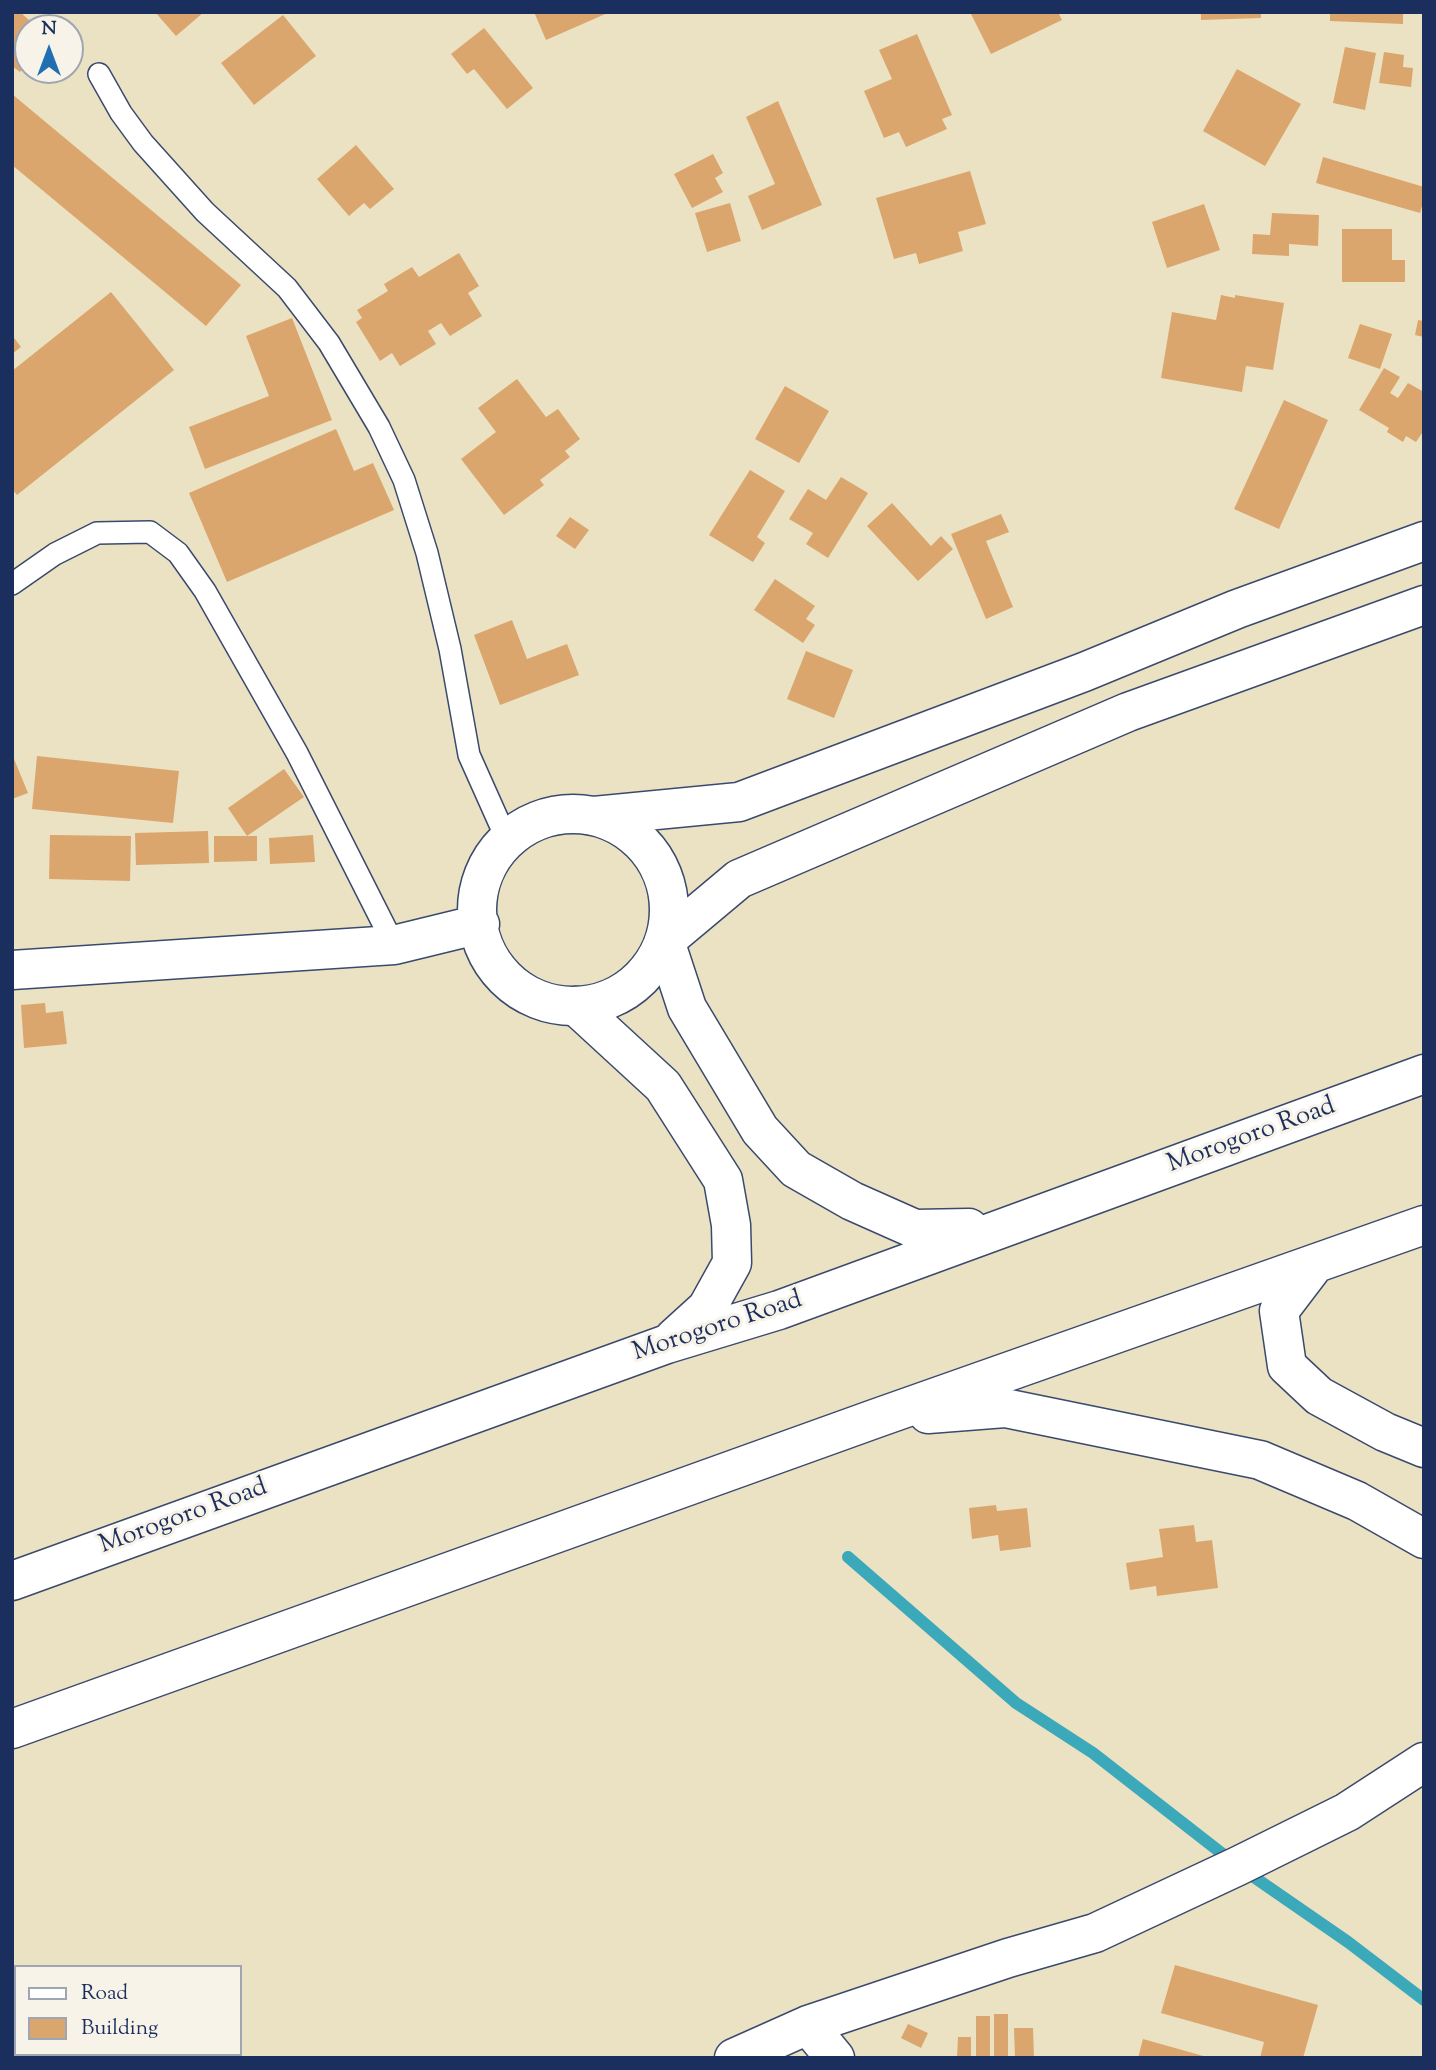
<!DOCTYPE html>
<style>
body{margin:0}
#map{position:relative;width:1436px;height:2070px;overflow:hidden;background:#ebe2c3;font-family:"Sorts Mill Goudy",serif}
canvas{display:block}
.frame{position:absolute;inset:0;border:14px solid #1b2f5e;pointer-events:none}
.legend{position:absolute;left:14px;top:1965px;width:228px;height:91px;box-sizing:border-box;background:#f7f3e8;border:2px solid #9fa5b1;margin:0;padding:9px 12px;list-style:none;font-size:21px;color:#1b2f5e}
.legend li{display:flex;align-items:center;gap:14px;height:35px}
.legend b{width:35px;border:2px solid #9fa5b1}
.north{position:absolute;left:14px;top:14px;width:70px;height:70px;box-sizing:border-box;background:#f7f3e8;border:2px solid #9fa5b1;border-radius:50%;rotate:0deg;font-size:19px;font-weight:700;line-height:28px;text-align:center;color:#1b2f5e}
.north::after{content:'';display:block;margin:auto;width:24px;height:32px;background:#1f6fb2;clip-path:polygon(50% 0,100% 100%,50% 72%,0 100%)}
</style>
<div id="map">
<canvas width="1436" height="2070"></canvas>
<div class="frame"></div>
<ul class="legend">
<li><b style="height:9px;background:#fff"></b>Road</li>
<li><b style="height:19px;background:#daa66d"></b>Building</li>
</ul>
<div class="north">N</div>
</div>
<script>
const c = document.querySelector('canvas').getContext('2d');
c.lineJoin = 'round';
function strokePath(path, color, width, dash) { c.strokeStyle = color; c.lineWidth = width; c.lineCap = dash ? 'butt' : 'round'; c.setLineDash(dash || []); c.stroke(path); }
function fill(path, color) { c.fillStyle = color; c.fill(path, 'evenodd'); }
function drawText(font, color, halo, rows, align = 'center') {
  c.font = font + ' "Sorts Mill Goudy",serif'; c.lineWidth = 6; c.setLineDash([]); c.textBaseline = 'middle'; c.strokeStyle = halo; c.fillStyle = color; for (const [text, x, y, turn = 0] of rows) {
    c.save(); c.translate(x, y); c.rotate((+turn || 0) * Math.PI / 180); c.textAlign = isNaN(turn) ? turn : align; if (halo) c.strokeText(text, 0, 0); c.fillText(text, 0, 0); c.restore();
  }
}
strokePath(new Path2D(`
 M 848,1557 L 1016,1703 L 1093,1753 L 1238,1866 L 1348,1942 L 1424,2000`), '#3ca9bb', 12);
fill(new Path2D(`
 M 12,12 L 20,12 L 38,28 L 28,28 L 28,64 L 20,72 L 12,66 Z
 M 155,12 L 204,12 L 176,36 Z
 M 534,12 L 610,12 L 546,40 Z
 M 970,12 L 1058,12 L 1062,20 L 991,54 Z
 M 1201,12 L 1261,12 L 1261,18 L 1201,20 Z
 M 1330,12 L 1403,12 L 1403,24 L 1330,21 Z
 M 283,15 L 316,56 L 254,105 L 221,63 Z
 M 484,28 L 533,88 L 507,109 L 474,69 L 467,74 L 451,54 Z
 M 917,34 L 952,115 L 942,119 L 947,129 L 906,147 L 899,132 L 884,138 L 864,91 L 892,79 L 879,50 Z
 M 1345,47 L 1376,53 L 1365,110 L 1333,103 Z
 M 1384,52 L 1404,55 L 1403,67 L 1413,68 L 1411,87 L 1379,83 Z
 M 1237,69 L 1301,104 L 1265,166 L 1203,131 Z
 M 12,94 L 241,285 L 206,326 L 12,165 Z
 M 778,101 L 822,205 L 762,230 L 748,196 L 775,184 L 746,117 Z
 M 356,145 L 394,189 L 370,209 L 364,203 L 349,216 L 317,179 Z
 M 713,154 L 723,173 L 715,178 L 723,192 L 692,208 L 674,174 Z
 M 1323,157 L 1424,187 L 1424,199 L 1420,213 L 1316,183 Z
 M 970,171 L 986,224 L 958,232 L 963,251 L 919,264 L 916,253 L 894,259 L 876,198 Z
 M 730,203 L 741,241 L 707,252 L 695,213 Z
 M 1204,204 L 1220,250 L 1167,268 L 1152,222 Z
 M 1272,213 L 1319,215 L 1318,246 L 1289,244 L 1289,256 L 1252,254 L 1253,234 L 1270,235 Z
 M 1342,229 L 1392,229 L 1392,260 L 1405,260 L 1405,282 L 1342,282 Z
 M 459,253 L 479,286 L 468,293 L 482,316 L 450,336 L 441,323 L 428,331 L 436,344 L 400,366 L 392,353 L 380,361 L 356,322 L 362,318 L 357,310 L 388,291 L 384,284 L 412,267 L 419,277 Z
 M 111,292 L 174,370 L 17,495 L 12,489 L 12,371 Z
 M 1221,295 L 1235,298 L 1235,295 L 1284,303 L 1273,370 L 1246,366 L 1242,392 L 1161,378 L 1172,312 L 1216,320 Z
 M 292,318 L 332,420 L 205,469 L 189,427 L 269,396 L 246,336 Z
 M 1418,320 L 1424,321 L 1424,337 L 1415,335 Z
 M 1360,324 L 1392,334 L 1380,369 L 1348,358 Z
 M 12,335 L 21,347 L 12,354 Z
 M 1384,368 L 1400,377 L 1390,393 L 1398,398 L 1408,383 L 1424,392 L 1424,430 L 1416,442 L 1406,436 L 1403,442 L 1387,432 L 1389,428 L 1359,410 Z
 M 517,379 L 546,417 L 558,409 L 580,439 L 565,451 L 570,457 L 540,480 L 544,485 L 504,515 L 461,459 L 496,432 L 478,408 Z
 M 785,386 L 829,411 L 799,463 L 755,439 Z
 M 1284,400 L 1328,420 L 1279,529 L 1234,509 Z
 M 336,429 L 354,471 L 373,463 L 394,510 L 227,582 L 189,493 Z
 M 750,470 L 785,491 L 757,537 L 765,543 L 753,562 L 709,535 Z
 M 841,477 L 868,493 L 828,558 L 806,544 L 813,533 L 789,519 L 808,489 L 826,500 Z
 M 892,503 L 931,546 L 941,536 L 953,549 L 918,581 L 867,526 Z
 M 1001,514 L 1009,532 L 986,541 L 1013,607 L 986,619 L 951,534 Z
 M 570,517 L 589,530 L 575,549 L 556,536 Z
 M 775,579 L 815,606 L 806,619 L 815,625 L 803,643 L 754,610 Z
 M 512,620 L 527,659 L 567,644 L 579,675 L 500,705 L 474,635 Z
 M 806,651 L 853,670 L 834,718 L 787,699 Z
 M 12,754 L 28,793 L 12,799 Z
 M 37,756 L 179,771 L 173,823 L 32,809 Z
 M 284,769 L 304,797 L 247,836 L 228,808 Z
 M 208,831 L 209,863 L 136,865 L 135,833 Z
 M 50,835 L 131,836 L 130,881 L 49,879 Z
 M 313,835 L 315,862 L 270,864 L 269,838 Z
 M 214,836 L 257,836 L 257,861 L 214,862 Z
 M 45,1003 L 46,1013 L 63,1011 L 67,1044 L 24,1048 L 21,1005 Z
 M 996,1505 L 997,1511 L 1027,1508 L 1031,1547 L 1000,1551 L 998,1535 L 972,1539 L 969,1508 Z
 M 1194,1525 L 1196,1542 L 1212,1540 L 1218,1588 L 1157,1596 L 1156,1586 L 1130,1590 L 1126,1563 L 1163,1557 L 1159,1529 Z
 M 1175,1965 L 1318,2005 L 1303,2058 L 1260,2058 L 1264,2042 L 1161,2013 Z
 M 994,2014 L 1008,2014 L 1008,2058 L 994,2058 Z
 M 976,2016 L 990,2016 L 990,2058 L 976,2058 Z
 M 908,2024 L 928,2033 L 921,2048 L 901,2038 Z
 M 1014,2028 L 1033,2028 L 1034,2058 L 1015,2058 Z
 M 958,2037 L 971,2037 L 971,2058 L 957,2058 Z
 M 1143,2039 L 1207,2057 L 1207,2058 L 1138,2058 Z`), '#daa66d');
const service = new Path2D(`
 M 99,74 L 121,113 L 143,143 L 205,212 L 287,288 L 329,343 L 379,427 L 404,480 L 427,553 L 450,649 L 469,755 L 507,840
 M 12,584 L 55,554 L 97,533 L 150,532 L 178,553 L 205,591 L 297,753 L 394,945`);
const minor = new Path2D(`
 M 808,2025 L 835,2058
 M 734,2058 L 808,2025 L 1008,1958 L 1095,1933 L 1238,1866 L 1347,1812 L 1424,1762`);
const tertiary = new Path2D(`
 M477 910a96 96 0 1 1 192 0a96 96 0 1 1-192 0Z
 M 594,816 L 739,802 L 1084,672 L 1237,609 L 1424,541
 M 665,941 L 739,879 L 1128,712 L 1424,605
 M 12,970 L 394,945 L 480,924`);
const trunk = new Path2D(`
 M 665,941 L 687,1008 L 760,1130 L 796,1169 L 852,1201 L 915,1229 L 969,1228
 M 576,1006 L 663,1086 L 723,1180 L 731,1225 L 732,1263 L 707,1308 L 674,1338
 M 1314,1265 L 1279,1311 L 1287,1366 L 1319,1396 L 1385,1432 L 1424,1448
 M 928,1414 L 1005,1408 L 1260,1460 L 1357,1501 L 1424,1539
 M 12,1581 L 667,1344 L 779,1310 L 1424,1074
 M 12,1729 L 877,1418 L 1424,1225`);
strokePath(service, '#3a4a6d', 24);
strokePath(minor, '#3a4a6d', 41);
strokePath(tertiary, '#3a4a6d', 41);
strokePath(trunk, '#3a4a6d', 41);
strokePath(service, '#fff', 21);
strokePath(minor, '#fff', 38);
strokePath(tertiary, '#fff', 38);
strokePath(trunk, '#fff', 38);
drawText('26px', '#1b2f5e', '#f7f3e8', [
 ["Morogoro Road",1252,1137,-20],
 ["Morogoro Road",718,1328,-18],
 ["Morogoro Road",184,1518,-20]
]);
</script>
